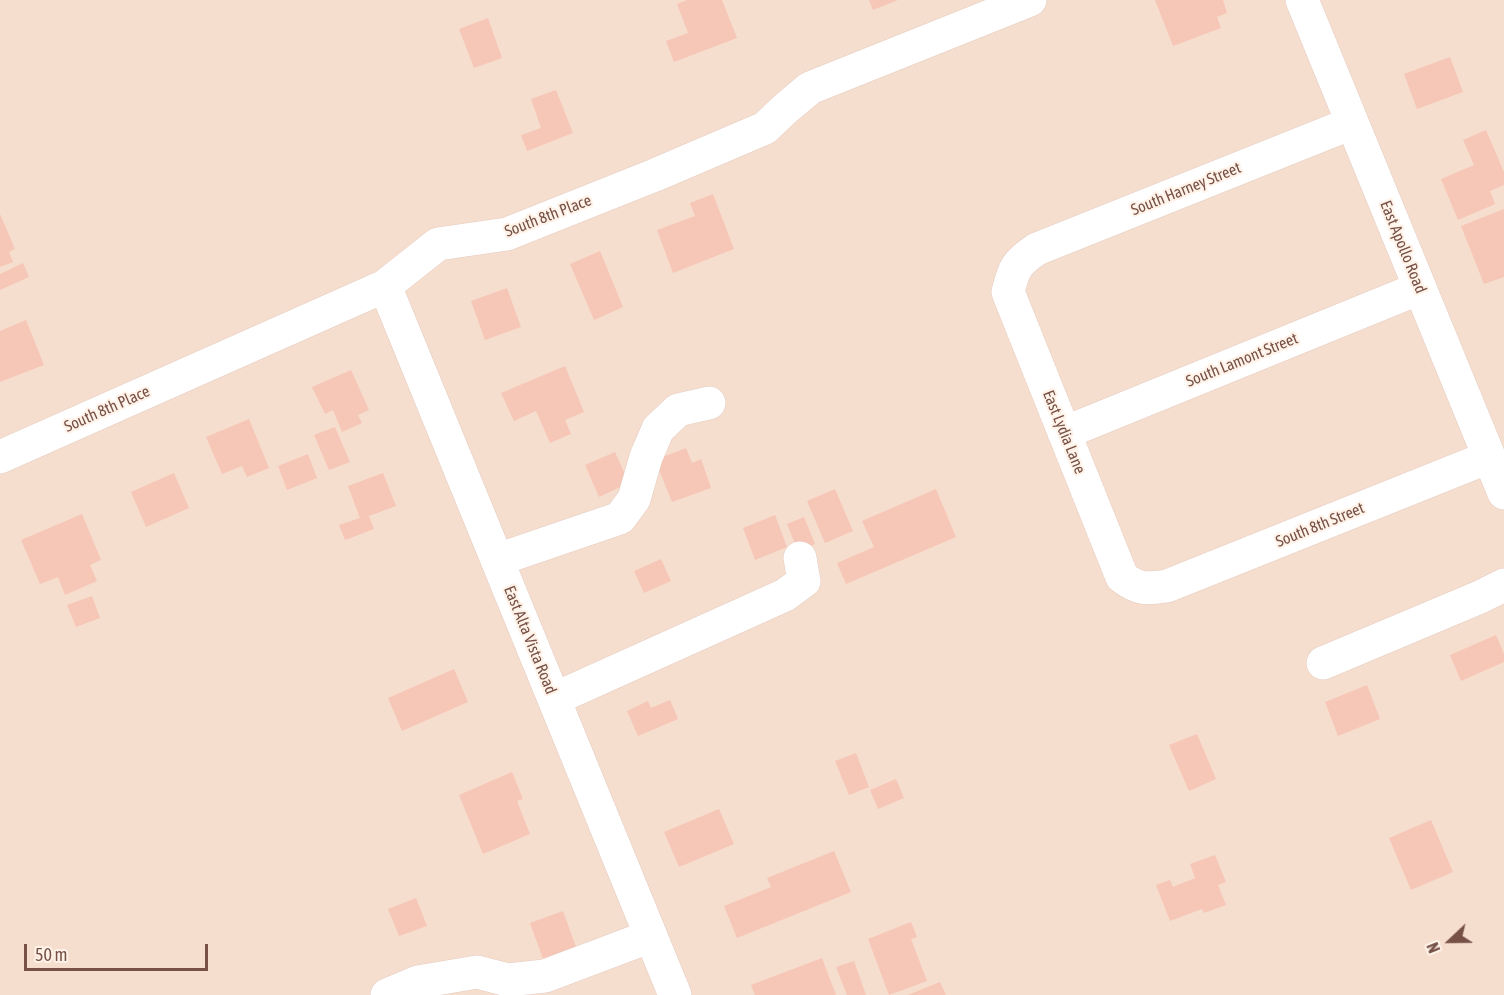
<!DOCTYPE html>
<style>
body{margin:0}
#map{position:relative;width:1504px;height:995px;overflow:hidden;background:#feeee1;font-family:"Asap Condensed",sans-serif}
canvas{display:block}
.north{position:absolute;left:1420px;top:911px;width:60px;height:60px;-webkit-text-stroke:4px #fff3e9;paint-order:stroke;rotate:248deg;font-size:16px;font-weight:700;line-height:24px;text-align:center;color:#775046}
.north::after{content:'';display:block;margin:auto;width:21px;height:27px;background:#775046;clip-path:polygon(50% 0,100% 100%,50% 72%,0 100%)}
.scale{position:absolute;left:24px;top:944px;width:184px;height:27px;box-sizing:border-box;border:3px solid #775046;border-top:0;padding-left:8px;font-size:18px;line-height:21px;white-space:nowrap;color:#775046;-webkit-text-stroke:4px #fff3e9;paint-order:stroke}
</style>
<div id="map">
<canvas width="1504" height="995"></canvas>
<div class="north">N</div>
<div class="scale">50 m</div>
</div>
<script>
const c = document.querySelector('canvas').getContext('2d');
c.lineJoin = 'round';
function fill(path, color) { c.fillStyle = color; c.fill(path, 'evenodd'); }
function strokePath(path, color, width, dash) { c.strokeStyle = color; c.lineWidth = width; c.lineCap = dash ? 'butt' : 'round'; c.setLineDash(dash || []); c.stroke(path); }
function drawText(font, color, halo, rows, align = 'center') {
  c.font = font + ' "Asap Condensed",sans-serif'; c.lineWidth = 4.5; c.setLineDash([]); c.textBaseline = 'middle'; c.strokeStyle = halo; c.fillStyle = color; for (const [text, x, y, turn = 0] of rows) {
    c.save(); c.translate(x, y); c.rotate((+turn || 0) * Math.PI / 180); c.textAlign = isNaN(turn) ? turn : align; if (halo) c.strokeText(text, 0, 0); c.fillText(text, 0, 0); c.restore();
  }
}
fill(new Path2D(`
 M 0,0 L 1504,0 L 1504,995 L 0,995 Z`), '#f6decf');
fill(new Path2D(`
 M 687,0 L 722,0 L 737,38 L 674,62 L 666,41 L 688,33 L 677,4 Z
 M 869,0 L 898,0 L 873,10 Z
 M 1155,0 L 1223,0 L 1227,13 L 1217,17 L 1221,28 L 1173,46 Z
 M 488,18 L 502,58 L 474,68 L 459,29 Z
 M 1450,57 L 1463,92 L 1417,109 L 1404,74 Z
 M 556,90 L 573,133 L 527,151 L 521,135 L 541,128 L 531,99 Z
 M 1486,130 L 1504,172 L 1504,185 L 1490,191 L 1495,204 L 1458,220 L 1441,179 L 1474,165 L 1463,140 Z
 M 713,194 L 734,249 L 673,273 L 657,230 L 695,216 L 690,203 Z
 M 1504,209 L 1504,277 L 1484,284 L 1461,226 Z
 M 0,214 L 15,249 L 9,252 L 13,262 L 0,267 Z
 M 600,251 L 623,307 L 594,320 L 570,264 Z
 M 23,263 L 29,277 L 0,290 L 0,274 Z
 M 507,288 L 521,327 L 485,340 L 471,301 Z
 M 26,320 L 44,365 L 0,382 L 0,331 Z
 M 565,366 L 584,412 L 565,420 L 571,434 L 550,443 L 536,411 L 514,421 L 501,393 Z
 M 351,370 L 369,410 L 358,415 L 362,423 L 342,432 L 333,410 L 325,414 L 312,387 Z
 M 249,419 L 269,468 L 247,477 L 242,466 L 222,474 L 206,437 Z
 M 335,427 L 350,462 L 329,470 L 314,435 Z
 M 686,448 L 692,463 L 701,459 L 711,488 L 672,502 L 655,460 Z
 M 615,452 L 629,483 L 599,497 L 585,465 Z
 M 308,454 L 317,478 L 287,490 L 278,466 Z
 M 174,473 L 189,508 L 146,527 L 131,492 Z
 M 383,473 L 396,506 L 369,516 L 374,529 L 345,540 L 339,525 L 360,518 L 348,486 Z
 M 835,489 L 853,531 L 825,543 L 807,501 Z
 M 936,489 L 956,537 L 846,584 L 837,563 L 874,547 L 862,521 Z
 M 82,514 L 101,560 L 90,565 L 97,581 L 65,595 L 58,577 L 40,584 L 21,540 Z
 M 775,515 L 787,547 L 755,560 L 743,528 Z
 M 804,517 L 815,544 L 798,551 L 787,524 Z
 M 661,559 L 671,581 L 644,593 L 634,571 Z
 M 92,596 L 100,618 L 76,627 L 67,605 Z
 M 1496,635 L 1504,654 L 1504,662 L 1461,681 L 1450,655 Z
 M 454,669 L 468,702 L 402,731 L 388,698 Z
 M 1367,685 L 1380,719 L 1338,736 L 1325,702 Z
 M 670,700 L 678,719 L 638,736 L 627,711 L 648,701 L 651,708 Z
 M 1197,734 L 1216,779 L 1189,791 L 1169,745 Z
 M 856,753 L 869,787 L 849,795 L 835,761 Z
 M 512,772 L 523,799 L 517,801 L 530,834 L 483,854 L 459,795 Z
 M 896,779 L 904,798 L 878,809 L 870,790 Z
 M 719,809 L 734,844 L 679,867 L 664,832 Z
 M 1431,820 L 1453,872 L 1411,890 L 1389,838 Z
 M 834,851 L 851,892 L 737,938 L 724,906 L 771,887 L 767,878 Z
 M 1215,855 L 1226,882 L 1218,885 L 1226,905 L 1204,913 L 1202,909 L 1170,921 L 1156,885 L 1170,880 L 1173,887 L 1195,878 L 1190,864 Z
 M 416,898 L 427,926 L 399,936 L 388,909 Z
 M 563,911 L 576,947 L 543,959 L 530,923 Z
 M 911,922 L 917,937 L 911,939 L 927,981 L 889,995 L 868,939 Z
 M 822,958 L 836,995 L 755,995 L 751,985 Z
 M 854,961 L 866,995 L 847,995 L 836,967 Z
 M 940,982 L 946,995 L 908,995 Z`), '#f6c6b7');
const minor = new Path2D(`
 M 1302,0 L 1504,493
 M 1352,123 L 1037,249 C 1016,263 1014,268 1008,292 L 1122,577 C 1139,590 1146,589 1167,586 L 1489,457
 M 385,286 L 675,995
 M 1064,433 L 1420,288
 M 0,457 L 385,286 L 438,244 L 507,234 L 655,175 L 765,128 L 785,109 L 810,88 L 1030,0
 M 497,560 L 620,518 L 634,499 L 646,457 L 658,429 L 678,410 L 709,403
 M 1323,663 L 1480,597 L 1504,585
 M 554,699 L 785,595 L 804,581 L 800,558
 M 387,995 L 418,982 L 477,972 L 508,980 L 545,976 L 651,936`);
strokePath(minor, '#e5cbbf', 34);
strokePath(minor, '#fff', 33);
drawText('16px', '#775046', '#fff3e9', [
 ["South Harney Street",1186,189,-22],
 ["South 8th Place",548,216,-21],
 ["East Apollo Road",1403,247,68],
 ["South Lamont Street",1242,360,-22],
 ["South 8th Place",107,409,-24],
 ["East Lydia Lane",1064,432,68],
 ["South 8th Street",1320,525,-22],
 ["East Alta Vista Road",530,640,68]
]);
</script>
